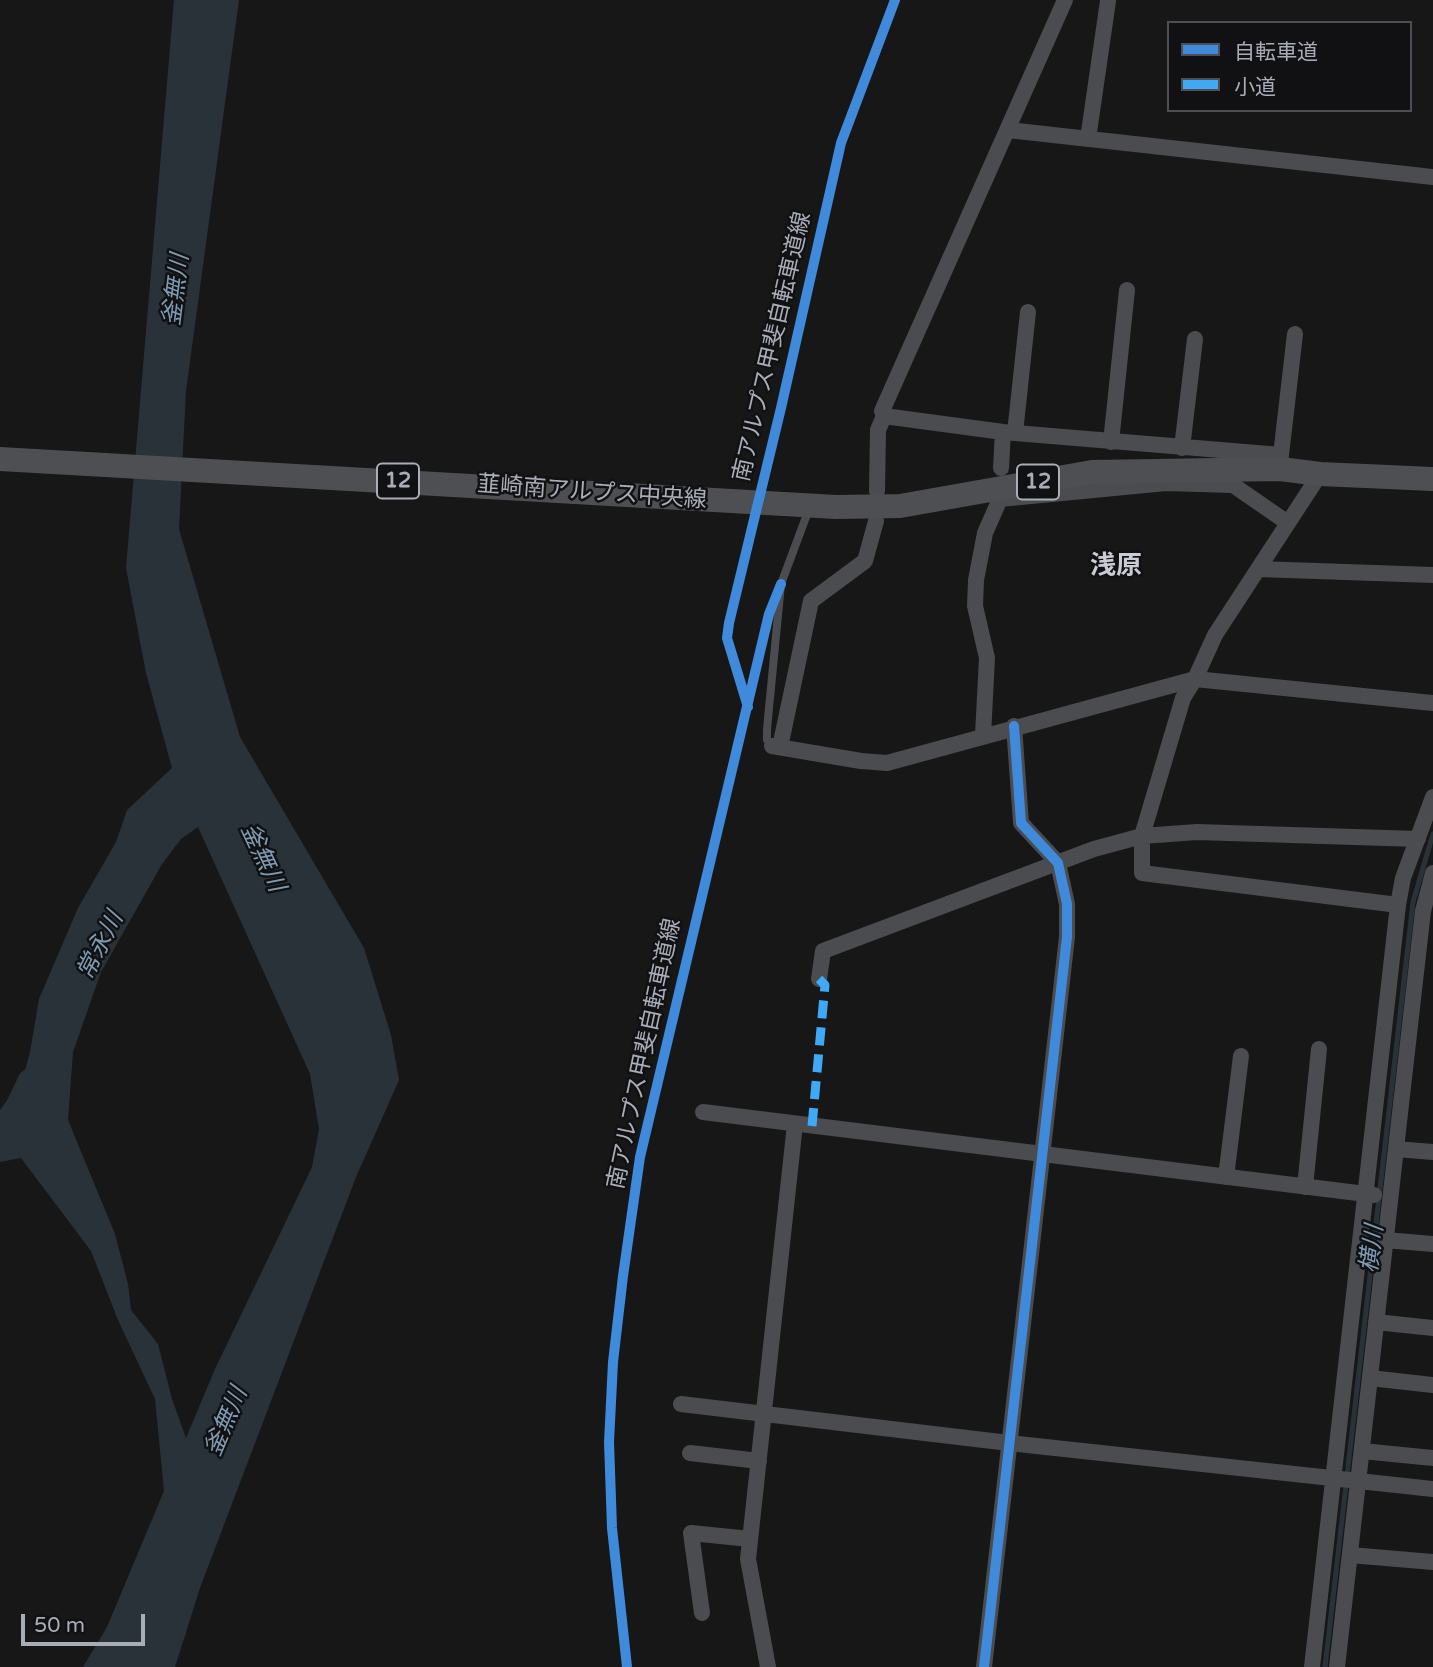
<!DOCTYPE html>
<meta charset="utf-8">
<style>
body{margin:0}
#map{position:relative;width:1433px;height:1667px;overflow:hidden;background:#171717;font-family:"Varela Round","Noto Sans JP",sans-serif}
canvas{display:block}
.legend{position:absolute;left:1167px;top:21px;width:245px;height:91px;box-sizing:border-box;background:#111113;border:2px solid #4d4f55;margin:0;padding:9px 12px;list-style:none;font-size:21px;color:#a8adb8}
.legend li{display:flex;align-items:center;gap:14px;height:35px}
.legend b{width:35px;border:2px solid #4d4f55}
.scale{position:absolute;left:21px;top:1614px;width:124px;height:32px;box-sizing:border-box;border:4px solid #a8adb8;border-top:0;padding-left:9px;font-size:21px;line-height:24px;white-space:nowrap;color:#a8adb8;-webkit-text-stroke:5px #111113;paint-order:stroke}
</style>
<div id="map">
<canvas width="1433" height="1667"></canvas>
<ul class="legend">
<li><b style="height:9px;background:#408adc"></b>自転車道</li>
<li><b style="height:9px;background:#3fa9f5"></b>小道</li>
</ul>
<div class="scale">50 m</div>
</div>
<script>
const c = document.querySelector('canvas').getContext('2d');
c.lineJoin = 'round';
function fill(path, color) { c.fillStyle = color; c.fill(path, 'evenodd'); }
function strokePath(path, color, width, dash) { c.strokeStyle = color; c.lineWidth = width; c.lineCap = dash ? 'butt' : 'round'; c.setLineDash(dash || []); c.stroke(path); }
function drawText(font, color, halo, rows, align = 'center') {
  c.font = font + ' "Varela Round","Noto Sans JP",sans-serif'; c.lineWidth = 5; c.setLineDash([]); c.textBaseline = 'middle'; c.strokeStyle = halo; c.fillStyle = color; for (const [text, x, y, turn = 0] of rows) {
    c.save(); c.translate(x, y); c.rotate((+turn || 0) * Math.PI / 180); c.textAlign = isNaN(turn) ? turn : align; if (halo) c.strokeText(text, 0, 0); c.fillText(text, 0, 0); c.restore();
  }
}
fill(new Path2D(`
 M 174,0 L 239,0 L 186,391 L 179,529 L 240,737 L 364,948 L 391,1035 L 399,1080 L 356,1177 L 200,1588 L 175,1667 L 83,1667 L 107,1627 L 164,1491 L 155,1399 L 118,1320 L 91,1251 L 21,1158 L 0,1162 L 0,1136 L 12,1119 L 30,1052 L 39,999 L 78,908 L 116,842 L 127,810 L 172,768 L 146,673 L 126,568 ZM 198,827 L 310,1074 L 319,1129 L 312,1167 L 215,1369 L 186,1438 L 172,1399 L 158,1344 L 131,1310 L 128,1284 L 115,1234 L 68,1120 L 73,1052 L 101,972 L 162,864 L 181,839 Z`), '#2a3239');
strokePath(new Path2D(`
 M 1325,1667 L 1413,902 L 1433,834`), '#2a3239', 5);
strokePath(new Path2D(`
 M 0,1136 L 20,1108 L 32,1083`), '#2a3239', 30);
strokePath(new Path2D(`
 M 772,746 L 767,740 L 767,729 L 781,584 L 809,509`), '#4b4c50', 8);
strokePath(new Path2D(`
 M 1065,0 L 882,411 L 884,416 L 1003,432 L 1281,455 L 1280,469
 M 1008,130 L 1433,177
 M 1088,139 L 1108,1
 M 1015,433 L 1028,312
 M 1111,442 L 1127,290
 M 1182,448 L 1195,339
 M 1281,455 L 1295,334
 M 1001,468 L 1003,432
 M 1320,474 L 1215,635 L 1195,679 L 1183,698 L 1142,836 L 1142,873 L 1398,905
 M 877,491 L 878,430 L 884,416
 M 1258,569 L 1433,575
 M 983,735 L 987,658 L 975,606 L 976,580 L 985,533 L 1000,499 L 1166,483 L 1233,485 L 1288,523
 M 772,746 L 861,761 L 887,763 L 1195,679 L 1433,703
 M 780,747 L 811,601 L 865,561 L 876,521
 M 819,979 L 823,951 L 1094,849 L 1142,836 L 1197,832 L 1418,839
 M 703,1112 L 1374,1195
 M 1396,1149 L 1433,1152
 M 1226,1177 L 1241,1056
 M 1305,1187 L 1319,1049
 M 1385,1240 L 1433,1244
 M 1376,1322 L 1433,1328
 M 1370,1378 L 1433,1385
 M 681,1404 L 1009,1443 L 1433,1489
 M 1362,1451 L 1433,1458
 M 690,1453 L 759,1461
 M 1350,1555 L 1433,1562
 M 702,1613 L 691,1533 L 750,1539
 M 768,1667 L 748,1559 L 795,1124
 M 984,1667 L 1067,937 L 1067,904 L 1058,863 L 1021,823 L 1014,726
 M 1312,1667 L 1398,905 L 1403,878 L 1433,797
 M 1337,1667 L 1423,911 L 1433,873`), '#4b4c50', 16);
strokePath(new Path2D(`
 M 0,459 L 836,507 L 900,506 L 1092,472 L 1280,469 L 1320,474 L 1433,479`), '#4d4f52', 24);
strokePath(new Path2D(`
 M 812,1126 L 825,985 L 819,979`), '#3fa9f5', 9, [18, 9]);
strokePath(new Path2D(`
 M 748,707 L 727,638 L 729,623 L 781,408 L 841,143 L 895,0
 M 627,1667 L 612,1528 L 609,1442 L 613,1362 L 623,1276 L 640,1157 L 769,614 L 781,584
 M 984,1667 L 1067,937 L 1067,904 L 1058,863 L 1021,823 L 1014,726`), '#408adc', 10);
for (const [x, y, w] of [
 [398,481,42],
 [1038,482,42]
]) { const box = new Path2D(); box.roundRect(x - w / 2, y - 17.5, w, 35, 5); c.fillStyle = '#111113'; c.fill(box); strokePath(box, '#a8adb8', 2); }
drawText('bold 21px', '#a8adb8', null, [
 ["12",398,481],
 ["12",1038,482]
]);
drawText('23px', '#a8adb8', '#111113', [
 ["南アルプス甲斐自転車道線",773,347,-77],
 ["韮崎南アルプス中央線",592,493,4],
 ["南アルプス甲斐自転車道線",645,1054,-78]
]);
drawText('italic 24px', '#7f9bb3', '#111113', [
 ["釜無川",177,290,-83],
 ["釜無川",262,858,65],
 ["常永川",101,946,-63],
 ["横川",1373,1249,-83],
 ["釜無川",227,1422,-67]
]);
drawText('bold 26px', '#c9ccd4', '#111113', [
 ["浅原",1116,567]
]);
</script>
